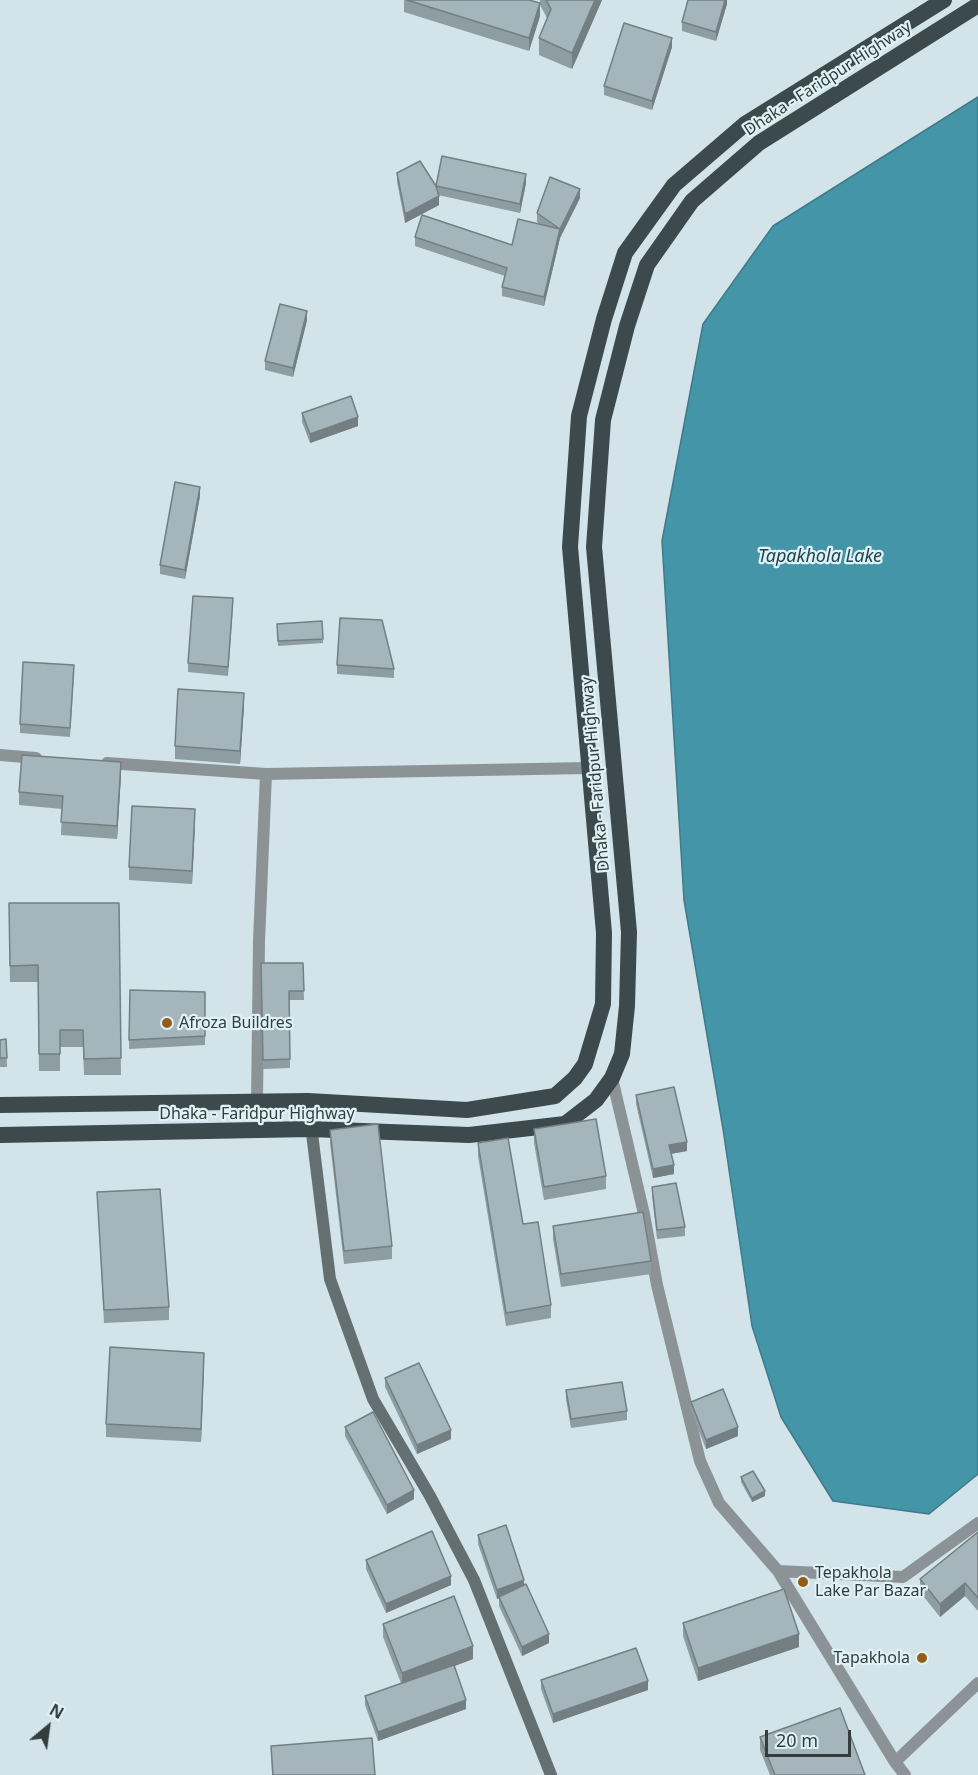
<!DOCTYPE html>
<style>
body{margin:0}
#map{position:relative;width:978px;height:1775px;overflow:hidden;background:#d2e4ea;font-family:"Noto Sans",sans-serif}
canvas{display:block}
.north{position:absolute;left:18px;top:1697px;width:60px;height:60px;-webkit-text-stroke:4px #dff2f7;paint-order:stroke;rotate:29deg;font-size:16px;font-weight:700;line-height:24px;text-align:center;color:#353c3e}
.north::after{content:'';display:block;margin:auto;width:21px;height:27px;background:#353c3e;clip-path:polygon(50% 0,100% 100%,50% 72%,0 100%)}
.scale{position:absolute;left:765px;top:1730px;width:86px;height:27px;box-sizing:border-box;border:3px solid #353c3e;border-top:0;padding-left:8px;font-size:18px;line-height:21px;white-space:nowrap;color:#353c3e;-webkit-text-stroke:4px #dff2f7;paint-order:stroke}
</style>
<div id="map">
<canvas width="978" height="1775"></canvas>
<div class="north">N</div>
<div class="scale">20 m</div>
</div>
<script>
const c = document.querySelector('canvas').getContext('2d');
c.lineJoin = 'round';
function fill(path, color) { c.fillStyle = color; c.fill(path, 'evenodd'); }
function strokePath(path, color, width, dash) { c.strokeStyle = color; c.lineWidth = width; c.lineCap = dash ? 'butt' : 'round'; c.setLineDash(dash || []); c.stroke(path); }
function drawText(font, color, halo, rows, align = 'center') {
  c.font = font + ' "Noto Sans",sans-serif'; c.lineWidth = 4.5; c.setLineDash([]); c.textBaseline = 'middle'; c.strokeStyle = halo; c.fillStyle = color; for (const [text, x, y, turn = 0] of rows) {
    c.save(); c.translate(x, y); c.rotate((+turn || 0) * Math.PI / 180); c.textAlign = isNaN(turn) ? turn : align; if (halo) c.strokeText(text, 0, 0); c.fillText(text, 0, 0); c.restore();
  }
}
const water = new Path2D(`
 M 978,97 L 978,1474 L 929,1514 L 833,1501 L 781,1417 L 752,1326 L 723,1129 L 684,900 L 662,541 L 703,324 L 773,226 Z`);
fill(water, '#4595a9');
strokePath(water, '#407a89', 1.5);
strokePath(new Path2D(`
 M 0,755 L 36,758
 M 107,763 L 266,774 L 588,768
 M 612,1078 L 644,1214 L 657,1285 L 700,1461 L 719,1503 L 778,1571 L 903,1577 L 978,1523
 M 257,1102 L 259,941 L 266,774
 M 778,1571 L 895,1762 L 905,1775
 M 895,1762 L 978,1683`), '#8c9396', 12);
strokePath(new Path2D(`
 M 308,1101 L 330,1279 L 373,1399 L 430,1496 L 474,1580 L 551,1775`), '#646f72', 12);
strokePath(new Path2D(`
 M 0,1105 L 308,1101 L 467,1110 L 555,1096 L 575,1078 L 585,1064 L 603,1004 L 604,933 L 570,547 L 579,416 L 604,319 L 625,253 L 674,185 L 745,124 L 944,0
 M 0,1135 L 310,1129 L 469,1135 L 565,1124 L 596,1100 L 612,1078 L 622,1054 L 627,1006 L 629,932 L 594,547 L 603,420 L 627,326 L 647,265 L 692,201 L 759,143 L 978,5`), '#3c4a4e', 16);
fill(new Path2D(`
 M 404,0 L 529,0 L 540,3 L 540,0 L 602,0 L 572,69 L 539,55 L 539,38 L 547,18 L 540,5 L 540,16 L 529,51 L 404,12 Z
 M 727,0 L 727,4 L 716,41 L 682,31 L 682,22 Z
 M 672,47 L 652,110 L 604,95 L 604,86 Z
 M 397,173 L 436,186 L 526,183 L 520,213 L 438,195 L 439,205 L 405,223 L 397,182 Z
 M 580,198 L 560,238 L 544,306 L 502,296 L 502,287 L 505,276 L 415,246 L 415,237 L 512,245 L 540,224 L 537,222 L 537,213 Z
 M 307,320 L 293,377 L 265,370 L 265,361 Z
 M 302,413 L 358,426 L 310,443 L 302,422 Z
 M 200,496 L 185,579 L 160,574 L 160,565 Z
 M 233,607 L 228,676 L 188,672 L 188,663 Z
 M 322,621 L 323,643 L 278,646 L 277,624 Z
 M 337,665 L 394,669 L 394,678 L 337,674 Z
 M 74,674 L 70,737 L 20,733 L 20,724 Z
 M 244,706 L 240,764 L 175,759 L 175,746 Z
 M 121,775 L 117,839 L 61,835 L 62,809 L 19,805 L 19,792 Z
 M 195,822 L 192,884 L 129,880 L 129,867 Z
 M 9,903 L 119,903 L 121,1075 L 84,1075 L 83,1047 L 60,1047 L 60,1071 L 39,1071 L 38,982 L 10,982 Z
 M 261,963 L 303,963 L 304,1000 L 289,1000 L 290,1068 L 263,1069 Z
 M 130,990 L 205,992 L 205,1045 L 129,1049 Z
 M 6,1039 L 7,1067 L 0,1067 L 0,1040 Z
 M 636,1095 L 687,1151 L 671,1154 L 674,1174 L 653,1178 L 636,1104 Z
 M 534,1129 L 606,1176 L 606,1189 L 544,1200 L 534,1143 Z
 M 330,1130 L 392,1246 L 392,1259 L 344,1264 L 330,1143 Z
 M 478,1143 L 523,1224 L 551,1305 L 551,1318 L 506,1326 L 478,1156 Z
 M 652,1187 L 685,1227 L 685,1236 L 657,1239 L 652,1196 Z
 M 97,1192 L 169,1307 L 169,1320 L 104,1323 Z
 M 553,1226 L 651,1261 L 651,1274 L 561,1287 L 553,1239 Z
 M 204,1366 L 201,1442 L 106,1437 L 106,1424 Z
 M 385,1378 L 451,1439 L 417,1454 L 385,1387 Z
 M 566,1390 L 627,1411 L 627,1420 L 571,1428 L 566,1399 Z
 M 691,1402 L 738,1436 L 706,1449 L 691,1411 Z
 M 345,1427 L 414,1499 L 387,1514 L 345,1436 Z
 M 741,1477 L 765,1496 L 752,1502 L 741,1482 Z
 M 978,1532 L 978,1611 L 965,1596 L 940,1617 L 920,1592 L 920,1579 Z
 M 478,1535 L 524,1585 L 549,1643 L 522,1656 L 499,1606 L 499,1598 L 497,1599 L 478,1544 Z
 M 366,1560 L 451,1585 L 386,1613 L 366,1569 Z
 M 683,1623 L 799,1647 L 698,1681 L 683,1636 Z
 M 383,1624 L 473,1659 L 454,1666 L 466,1709 L 378,1741 L 365,1705 L 365,1696 L 401,1683 L 383,1637 Z
 M 541,1680 L 648,1690 L 553,1723 L 541,1689 Z
 M 760,1737 L 865,1775 L 770,1775 L 760,1750 Z
 M 271,1746 L 375,1775 L 272,1775 Z`), '#8d9da1');
fill(new Path2D(`
 M 595,0 L 602,0 L 572,69 L 572,53 Z
 M 725,0 L 727,0 L 727,4 L 716,41 L 716,32 Z
 M 540,3 L 540,16 L 529,51 L 529,38 Z
 M 672,38 L 672,47 L 652,110 L 652,101 Z
 M 526,174 L 526,183 L 520,213 L 520,204 Z
 M 580,189 L 580,198 L 560,238 L 544,306 L 544,297 L 560,229 Z
 M 439,196 L 439,205 L 405,223 L 405,214 Z
 M 307,311 L 307,320 L 293,377 L 293,368 Z
 M 358,417 L 358,426 L 310,443 L 310,434 Z
 M 200,487 L 200,496 L 185,579 L 185,570 Z
 M 244,693 L 244,706 L 240,764 L 240,751 Z
 M 121,762 L 121,775 L 117,839 L 117,826 Z
 M 195,809 L 195,822 L 192,884 L 192,871 Z
 M 687,1142 L 687,1151 L 669,1154 L 669,1145 Z
 M 674,1165 L 674,1174 L 653,1178 L 653,1169 Z
 M 204,1353 L 204,1366 L 201,1442 L 201,1429 Z
 M 738,1427 L 738,1436 L 706,1449 L 706,1440 Z
 M 451,1430 L 451,1439 L 417,1454 L 417,1445 Z
 M 414,1490 L 414,1499 L 387,1514 L 387,1505 Z
 M 765,1491 L 765,1496 L 752,1502 L 752,1498 Z
 M 451,1576 L 451,1585 L 386,1613 L 386,1604 Z
 M 524,1580 L 524,1589 L 497,1599 L 497,1590 Z
 M 965,1583 L 965,1596 L 940,1617 L 940,1604 Z
 M 549,1634 L 549,1643 L 522,1656 L 522,1647 Z
 M 799,1634 L 799,1647 L 698,1681 L 698,1668 Z
 M 473,1646 L 473,1659 L 402,1686 L 402,1673 Z
 M 648,1681 L 648,1690 L 553,1723 L 553,1714 Z
 M 466,1700 L 466,1709 L 378,1741 L 378,1732 Z`), '#737f83');
const building = new Path2D(`
 M 407,0 L 529,0 L 540,3 L 529,38 Z
 M 546,0 L 595,0 L 572,53 L 539,38 L 551,9 Z
 M 688,0 L 725,0 L 716,32 L 682,22 Z
 M 624,23 L 672,38 L 652,101 L 604,86 Z
 M 442,156 L 526,174 L 520,204 L 436,186 Z
 M 420,161 L 436,186 L 439,196 L 405,214 L 397,173 Z
 M 550,177 L 580,189 L 560,229 L 537,213 Z
 M 422,215 L 512,245 L 518,219 L 560,229 L 544,297 L 502,287 L 507,268 L 415,237 Z
 M 280,304 L 307,311 L 293,368 L 265,361 Z
 M 351,396 L 358,417 L 310,434 L 302,413 Z
 M 175,482 L 200,487 L 185,570 L 160,565 Z
 M 193,596 L 233,598 L 228,667 L 188,663 Z
 M 340,618 L 382,620 L 394,669 L 337,665 Z
 M 322,621 L 323,639 L 278,641 L 277,624 Z
 M 23,662 L 74,665 L 70,728 L 20,724 Z
 M 178,689 L 244,693 L 240,751 L 175,746 Z
 M 22,755 L 121,762 L 117,826 L 61,822 L 63,796 L 19,792 Z
 M 132,806 L 195,809 L 192,871 L 129,867 Z
 M 9,903 L 119,903 L 121,1058 L 84,1059 L 83,1030 L 60,1030 L 60,1054 L 39,1054 L 38,965 L 10,966 Z
 M 261,963 L 303,963 L 304,991 L 289,991 L 290,1059 L 263,1060 Z
 M 130,990 L 205,992 L 205,1036 L 129,1040 Z
 M 6,1039 L 7,1058 L 0,1058 L 0,1040 Z
 M 674,1087 L 687,1142 L 669,1145 L 674,1165 L 653,1169 L 636,1095 Z
 M 596,1119 L 606,1176 L 544,1187 L 534,1129 Z
 M 378,1124 L 392,1246 L 344,1251 L 330,1130 Z
 M 508,1138 L 523,1224 L 538,1222 L 551,1305 L 506,1313 L 478,1143 Z
 M 676,1183 L 685,1227 L 657,1230 L 652,1187 Z
 M 160,1189 L 169,1307 L 104,1310 L 97,1192 Z
 M 643,1212 L 651,1261 L 561,1274 L 553,1226 Z
 M 110,1347 L 204,1353 L 201,1429 L 106,1424 Z
 M 419,1363 L 451,1430 L 417,1445 L 385,1378 Z
 M 622,1382 L 627,1411 L 571,1419 L 566,1390 Z
 M 723,1389 L 738,1427 L 706,1440 L 691,1402 Z
 M 373,1412 L 414,1490 L 387,1505 L 345,1427 Z
 M 753,1471 L 765,1491 L 752,1498 L 741,1477 Z
 M 506,1525 L 524,1580 L 497,1590 L 478,1535 Z
 M 432,1531 L 451,1576 L 386,1604 L 366,1560 Z
 M 978,1532 L 978,1598 L 965,1583 L 940,1604 L 920,1579 Z
 M 526,1584 L 549,1634 L 522,1647 L 499,1597 Z
 M 784,1589 L 799,1634 L 698,1668 L 683,1623 Z
 M 454,1596 L 473,1646 L 402,1673 L 383,1624 Z
 M 636,1648 L 648,1681 L 553,1714 L 541,1680 Z
 M 454,1665 L 466,1700 L 378,1732 L 365,1696 Z
 M 840,1708 L 865,1775 L 775,1775 L 760,1737 Z
 M 372,1738 L 375,1775 L 273,1775 L 271,1746 Z`);
fill(building, '#a4b6bb');
strokePath(building, '#737f83', 1.5);
for (const [x, y, r, color] of [
 [167,1023,6,"#945d15"],
 [803,1582,6,"#945d15"],
 [922,1658,6,"#945d15"]
]) { const dot = new Path2D(); dot.arc(x, y, r, 0, 2 * Math.PI); c.fillStyle = color; c.fill(dot); strokePath(dot, '#dff2f7', 2); }
drawText('16px', '#353c3e', '#dff2f7', [
 ["Dhaka - Faridpur Highway",828,79,-33],
 ["Dhaka - Faridpur Highway",596,774,-95],
 ["Dhaka - Faridpur Highway",257,1114]
]);
drawText('16px', '#353c3e', '#dff2f7', [
 ["Afroza Buildres",179,1023],
 ["Tepakhola",815,1573],
 ["Lake Par Bazar",815,1591],
 ["Tapakhola",910,1658,"right"]
], 'left');
drawText('italic 18px', '#20454f', '#dff2f7', [
 ["Tapakhola Lake",820,557]
]);
</script>
